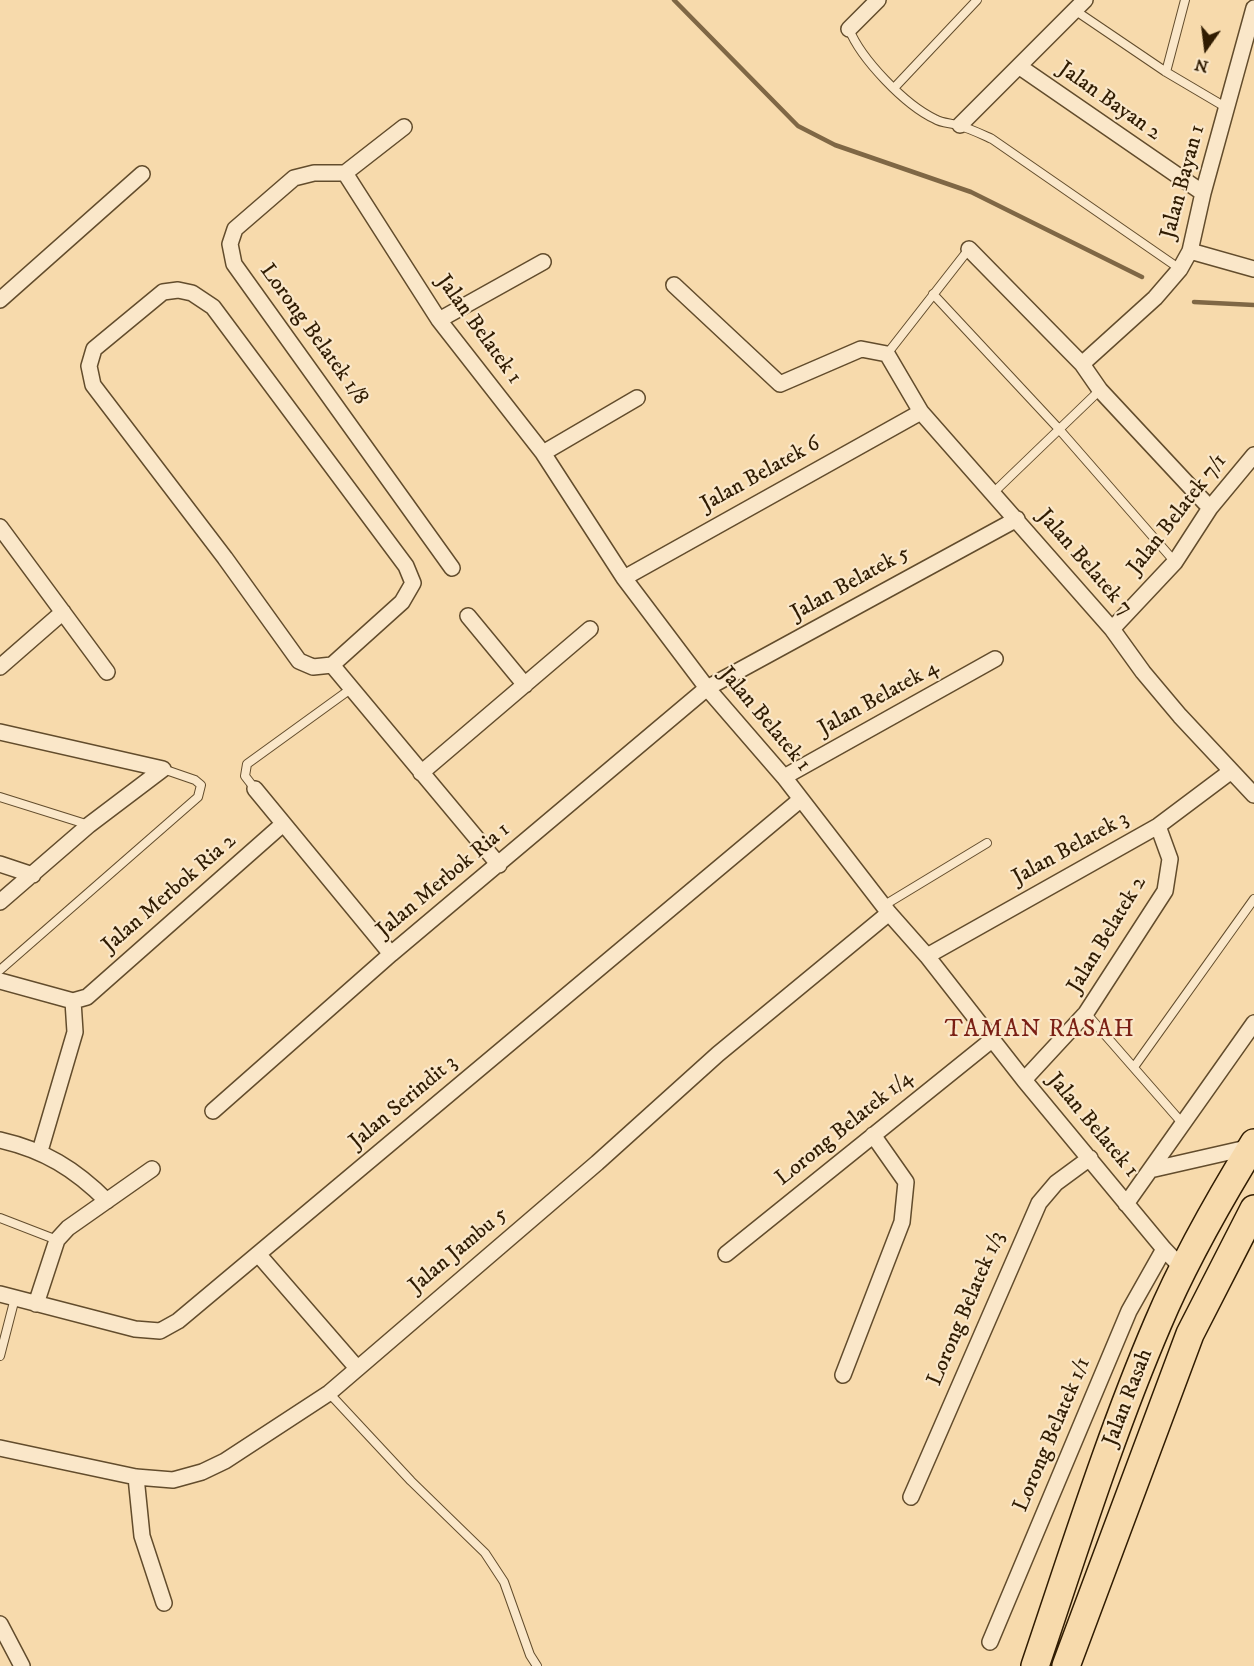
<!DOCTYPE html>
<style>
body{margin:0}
#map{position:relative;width:1254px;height:1666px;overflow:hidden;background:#f7daac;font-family:"IM FELL DW Pica",serif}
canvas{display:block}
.north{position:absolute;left:1176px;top:18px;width:60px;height:60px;-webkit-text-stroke:4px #fae7c9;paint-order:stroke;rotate:194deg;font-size:16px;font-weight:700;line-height:24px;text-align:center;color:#301c02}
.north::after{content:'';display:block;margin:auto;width:21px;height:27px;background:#301c02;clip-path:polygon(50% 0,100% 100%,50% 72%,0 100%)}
</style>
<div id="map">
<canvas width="1254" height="1666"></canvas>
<div class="north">N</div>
</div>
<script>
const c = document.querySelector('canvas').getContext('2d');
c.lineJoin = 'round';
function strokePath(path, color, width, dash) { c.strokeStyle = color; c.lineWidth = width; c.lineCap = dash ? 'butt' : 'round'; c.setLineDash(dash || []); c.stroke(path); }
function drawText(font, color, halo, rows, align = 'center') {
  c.font = font + ' "IM FELL DW Pica",serif'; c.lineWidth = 4.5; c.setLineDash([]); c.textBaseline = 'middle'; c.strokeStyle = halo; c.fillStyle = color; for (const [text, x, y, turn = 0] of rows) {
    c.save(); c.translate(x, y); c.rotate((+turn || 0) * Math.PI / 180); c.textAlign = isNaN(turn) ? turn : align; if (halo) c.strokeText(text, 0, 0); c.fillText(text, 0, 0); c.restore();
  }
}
strokePath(new Path2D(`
 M 674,0 L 798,126 L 835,145 L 971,192 L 1142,277
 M 1194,302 L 1254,305`), '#7f6745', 4.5);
const lane = new Path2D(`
 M 1076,11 L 1166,72 L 1227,108
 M 849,29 C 861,59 905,105 935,119 C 941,123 950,123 957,125 C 969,128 981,134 992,139 L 1180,269
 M 1166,72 L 1185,0
 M 895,87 L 977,0
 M 933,294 L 1058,428 L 1175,562
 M 887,354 L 969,249
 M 993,493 L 1100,390
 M 255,789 L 245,776 L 247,764 L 352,688
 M 0,797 L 89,825
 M 883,906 L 987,843
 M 0,970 L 198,797 L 201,785 L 195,780 L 163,769
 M 1086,1013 L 1183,1124
 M 1134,1067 L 1254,899
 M 0,1218 L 57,1240
 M 0,1356 L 15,1298
 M 329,1393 L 411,1481 L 485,1553 L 504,1582 L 530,1655 L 537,1666`);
const street = new Path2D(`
 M 849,29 L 878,0
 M 1020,67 L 1203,193
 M 960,125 L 1085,0
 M 345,173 L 439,320 L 543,453 L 624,578 L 707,688 L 784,777 L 889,913 L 927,956 L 1024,1080 L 1164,1249 L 1184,1270
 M 345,173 L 314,173 L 294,178 L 235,229 L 230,244 L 234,264 L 452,568
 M 345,173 L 404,127
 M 969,249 L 1082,364 L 1100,390 L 1210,508
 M 1190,251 L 1254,269
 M 674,285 L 780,384 L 861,349 L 887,354 L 921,412 L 1112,629 L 1143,672 L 1180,716 L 1254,795
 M 178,290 L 192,293 L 213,307 L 406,566 L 413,583 L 402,602 L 332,665 L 313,667 L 299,661 L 225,558 L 93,385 L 89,366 L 94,349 L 163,292 Z
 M 0,300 L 142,174
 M 439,320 L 543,262
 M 1082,364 L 1155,298 L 1180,269 L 1190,251 L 1203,193 L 1254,8
 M 543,453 L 637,398
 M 0,527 L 107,672
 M 624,578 L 921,412
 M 468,616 L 525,685
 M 1112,629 L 1175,562 L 1210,508 L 1254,455
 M 332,665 L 499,865
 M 0,667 L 63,612
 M 0,732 L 163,769 L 89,825 L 0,902
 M 421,773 L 590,629
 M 784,777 L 995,659
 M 255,789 L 391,954
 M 0,864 L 33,875
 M 927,956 L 1158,826 L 1230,772
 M 0,981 L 73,1001 L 87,997 L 283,824
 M 1024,1080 L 1086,1013 L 1165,891 L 1170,859 L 1158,826
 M 213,1111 L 391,954 L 707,688 L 1017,519
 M 0,1140 C 44,1150 75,1169 107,1201
 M 40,1151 L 75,1032 L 73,1001
 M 1150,1170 L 1251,1147
 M 1126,1204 L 1254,1023
 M 258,1254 L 357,1368
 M 726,1254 L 993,1039
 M 0,1294 L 135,1329 L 160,1331 L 178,1321 L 800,800
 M 36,1304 L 57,1240 L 68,1228 L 152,1169
 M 843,1375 L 902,1222 L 906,1182 L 873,1135
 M 0,1448 L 136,1477 L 173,1480 L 202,1472 L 225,1461 L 329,1393 L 597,1163 L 718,1054 L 889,913
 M 136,1477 L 142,1536 L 164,1603
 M 911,1497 L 1039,1203 L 1056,1183 L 1090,1158
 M 0,1624 L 22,1666
 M 990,1642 L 1129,1311 L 1164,1249`);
const highway = new Path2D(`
 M 1035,1666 C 1074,1551 1110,1435 1158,1323 C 1184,1261 1219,1200 1254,1143
 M 1066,1666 L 1190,1334 L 1254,1209`);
strokePath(lane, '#624c2c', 10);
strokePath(street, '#624c2c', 18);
strokePath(highway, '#301c02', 30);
strokePath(lane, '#fae7c9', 8);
strokePath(street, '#fae7c9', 15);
strokePath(highway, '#f7daac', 27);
drawText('22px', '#301c02', '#fae7c9', [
 ["Jalan Bayan 2",1109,102,35],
 ["Jalan Bayan 1",1184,182,-75],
 ["Jalan Belatek 1",478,330,54],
 ["Lorong Belatek 1/8",313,335,54],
 ["Jalan Belatek 6",761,475,-29],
 ["Jalan Belatek 7/1",1178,515,-52],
 ["Jalan Belatek 7",1084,563,49],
 ["Jalan Belatek 5",851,584,-29],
 ["Jalan Belatek 4",879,699,-29],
 ["Jalan Belatek 1",764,720,50],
 ["Jalan Belatek 3",1071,849,-29],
 ["Jalan Merbok Ria 1",444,881,-40],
 ["Jalan Merbok Ria 2",170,894,-41],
 ["Jalan Belatek 2",1108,935,-59],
 ["Jalan Serindit 3",404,1103,-40],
 ["Jalan Belatek 1",1092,1126,50],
 ["Lorong Belatek 1/4",845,1129,-39],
 ["Jalan Jambu 5",459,1251,-40],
 ["Lorong Belatek 1/3",967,1309,-67],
 ["Jalan Rasah",1129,1398,-69],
 ["Lorong Belatek 1/1",1053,1435,-67]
]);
c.letterSpacing = '1.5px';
drawText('24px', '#7a1f14', '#fae7c9', [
 ["TAMAN RASAH",1040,1031]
]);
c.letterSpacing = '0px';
</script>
